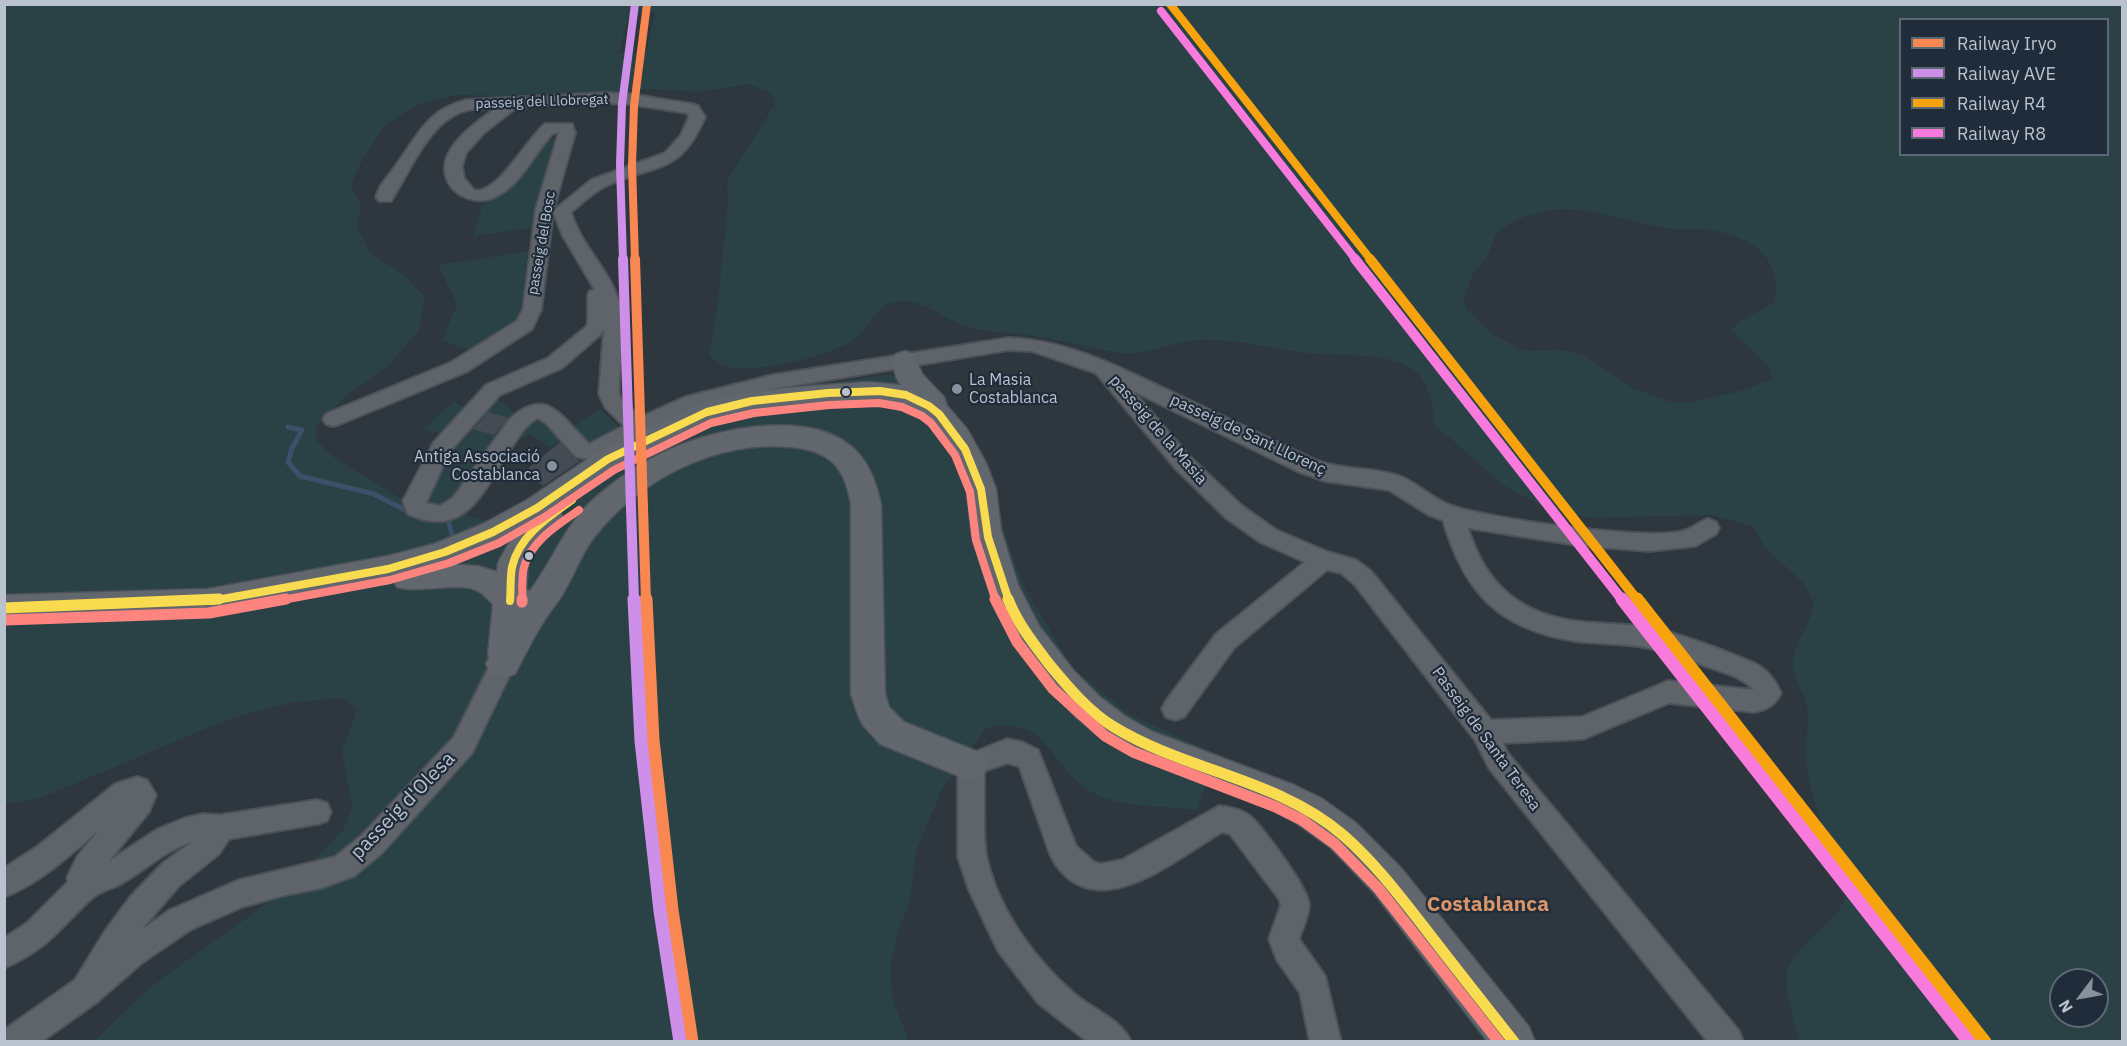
<!DOCTYPE html>
<meta charset="utf-8">
<style>
body{margin:0}
#map{position:relative;width:2127px;height:1046px;overflow:hidden;background:#2e363e;font-family:"IBM Plex Sans",sans-serif}
canvas{display:block}
.frame{position:absolute;inset:0;border:6px solid #b9c2cd;pointer-events:none}
.legend{position:absolute;left:1899px;top:18px;width:210px;height:138px;box-sizing:border-box;background:#202c3a;border:2px solid #5d6875;margin:0;padding:8px 10px;list-style:none;font-size:18px;color:#b9c2cd}
.legend li{display:flex;align-items:center;gap:12px;height:30px}
.legend b{width:30px;border:2px solid #5d6875}
.north{position:absolute;left:2049px;top:968px;width:60px;height:60px;box-sizing:border-box;background:#202c3a;border:2px solid #5d6875;border-radius:50%;rotate:238deg;font-size:16px;font-weight:700;line-height:24px;text-align:center;color:#b9c2cd}
.north::after{content:'';display:block;margin:auto;width:21px;height:27px;background:#88919b;clip-path:polygon(50% 0,100% 100%,50% 72%,0 100%)}
</style>
<div id="map">
<canvas width="2127" height="1046"></canvas>
<div class="frame"></div>
<ul class="legend">
<li><b style="height:8px;background:#f88751"></b>Railway Iryo</li>
<li><b style="height:8px;background:#ce8fe9"></b>Railway AVE</li>
<li><b style="height:8px;background:#f6a30d"></b>Railway R4</li>
<li><b style="height:8px;background:#f97add"></b>Railway R8</li>
</ul>
<div class="north">N</div>
</div>
<script>
const c = document.querySelector('canvas').getContext('2d');
c.lineJoin = 'round';
function fill(path, color) { c.fillStyle = color; c.fill(path, 'evenodd'); }
function strokePath(path, color, width, dash) { c.strokeStyle = color; c.lineWidth = width; c.lineCap = dash ? 'butt' : 'round'; c.setLineDash(dash || []); c.stroke(path); }
function drawText(font, color, halo, rows, align = 'center') {
  c.font = font + ' "IBM Plex Sans",sans-serif'; c.lineWidth = 4.5; c.setLineDash([]); c.textBaseline = 'middle'; c.strokeStyle = halo; c.fillStyle = color; for (const [text, x, y, turn = 0] of rows) {
    c.save(); c.translate(x, y); c.rotate((+turn || 0) * Math.PI / 180); c.textAlign = isNaN(turn) ? turn : align; if (halo) c.strokeText(text, 0, 0); c.fillText(text, 0, 0); c.restore();
  }
}
fill(new Path2D(`
 M 5,5 L 2122,5 L 2122,1041 L 1799,1041 C 1795,1026 1785,992 1786,977 C 1788,946 1837,927 1848,892 C 1833,850 1811,806 1806,762 C 1803,745 1810,729 1808,712 C 1806,695 1794,681 1793,664 C 1792,643 1817,616 1812,600 C 1803,571 1766,560 1754,527 L 1711,515 L 1591,518 L 1542,506 L 1503,485 L 1436,426 C 1431,418 1434,413 1432,404 C 1430,395 1425,382 1419,375 C 1413,368 1403,364 1395,361 C 1366,353 1337,356 1308,353 C 1272,350 1235,338 1199,340 C 1173,342 1148,355 1122,353 C 1092,349 1063,340 1033,336 C 1011,332 987,333 965,326 C 942,318 919,296 894,302 C 873,308 870,328 855,339 C 831,356 756,374 727,367 C 720,365 714,360 709,354 L 718,300 L 728,202 L 727,181 L 775,104 L 771,93 L 749,84 L 698,92 L 653,89 L 519,96 L 458,95 L 439,99 L 415,106 L 384,126 L 362,161 L 351,185 L 361,205 L 357,226 L 370,253 L 402,273 L 425,297 L 419,330 L 388,366 L 348,394 L 316,426 L 317,441 L 332,456 L 405,501 L 500,523 L 750,396 L 889,374 L 926,387 L 948,403 L 991,493 L 1023,585 L 1072,667 L 1129,714 L 1216,754 L 1197,810 C 1170,807 1120,807 1097,795 C 1048,771 1053,714 986,728 L 943,787 L 916,852 L 910,902 L 898,931 L 891,964 L 892,998 L 909,1041 L 93,1042 L 144,993 L 172,971 L 279,895 L 343,830 L 352,808 L 342,750 L 357,709 L 345,699 C 258,697 175,743 96,775 C 68,786 35,804 5,803 ZM 655,13 L 646,53 L 619,54 L 629,14 ZM 1900,20 L 2108,20 L 2108,154 L 1900,154 ZM 1558,209 C 1596,209 1630,222 1667,228 C 1680,230 1694,228 1708,230 C 1748,235 1785,257 1774,303 L 1738,322 L 1731,330 C 1746,349 1767,355 1772,379 L 1744,390 L 1692,402 L 1672,402 L 1633,388 L 1581,354 L 1561,350 L 1524,351 L 1489,332 L 1467,309 L 1464,298 L 1472,276 L 1487,257 L 1495,237 L 1501,229 L 1526,216 ZM 2061,980 L 2097,980 L 2097,1016 L 2061,1016 Z
 M 555,139 L 532,228 L 473,236 L 482,207 L 547,140 Z
 M 528,251 L 520,318 L 475,353 L 442,340 L 457,304 L 438,265 Z
 M 494,396 L 519,416 L 447,507 L 420,503 L 449,444 Z
 M 454,401 L 465,409 L 443,434 L 423,429 Z
 M 600,409 L 621,429 L 590,447 L 572,427 Z
 M 536,416 L 545,418 L 562,439 L 550,448 L 530,434 L 511,445 Z`), '#2a4245');
strokePath(new Path2D(`
 M 288,427 L 302,430 L 292,448 L 288,462 L 300,476 L 374,494 L 424,520 L 448,519 L 452,535`), '#3c506a', 5);
fill(new Path2D(`
 M 488,412 L 508,418 L 494,435 L 473,429 Z
 M 560,442 L 574,458 L 580,461 L 543,486 L 525,471 Z`), '#454b53');
const minor = new Path2D(`
 M 606,93 L 629,94 L 692,104 L 698,106 L 705,117 C 680,175 658,163 608,185 C 594,191 583,203 571,212 C 581,246 609,269 619,302 C 629,331 618,364 619,394 L 621,399 L 641,417 L 685,397 L 773,375 L 1008,338 C 1070,340 1125,370 1180,396 C 1224,417 1268,438 1313,459 C 1341,471 1377,467 1402,477 C 1417,484 1430,496 1445,503 C 1476,518 1652,541 1683,531 C 1692,529 1699,522 1708,519 L 1716,522 L 1719,528 L 1716,534 L 1695,546 L 1650,551 L 1583,546 L 1468,528 C 1486,586 1522,616 1583,622 C 1604,624 1625,624 1646,627 C 1683,634 1720,649 1754,663 C 1768,670 1774,679 1781,693 C 1774,706 1768,709 1754,712 L 1669,703 L 1583,739 L 1503,743 L 1507,752 L 1739,1031 L 1743,1042 L 1708,1042 L 1489,768 L 1475,740 L 1355,585 L 1341,573 L 1327,570 L 1234,648 L 1184,717 L 1175,720 L 1166,717 L 1162,709 L 1166,701 L 1216,634 L 1305,562 L 1260,542 L 1226,518 L 1175,468 L 1096,373 L 1032,351 L 1008,350 L 773,389 L 698,408 L 594,460 L 576,457 L 546,423 L 538,418 C 527,423 520,435 513,445 C 485,487 468,541 408,514 L 403,501 L 434,442 L 486,385 L 548,358 L 586,327 L 588,323 L 588,295 L 590,291 L 595,290 L 563,236 L 553,211 L 541,310 L 532,329 L 466,372 L 340,424 L 333,426 L 326,424 L 323,419 L 326,414 L 452,362 L 517,321 L 523,310 L 536,209 L 559,132 L 552,134 C 534,154 521,184 497,196 C 475,208 442,193 445,165 C 448,141 478,121 496,108 C 487,109 477,108 468,110 C 430,118 410,172 391,201 L 379,201 L 376,197 L 380,187 C 386,178 393,170 399,161 C 419,133 428,110 466,100 ZM 606,103 L 629,104 L 687,113 L 689,117 L 681,135 L 665,153 L 591,180 L 553,211 L 575,133 L 572,124 L 545,124 C 528,137 497,196 474,190 L 464,178 L 462,166 L 466,153 L 484,133 L 517,107 ZM 604,329 L 599,394 L 605,407 L 624,426 L 589,444 C 562,418 547,384 509,420 L 453,498 L 440,506 L 426,503 L 450,451 L 500,395 L 562,368 L 600,335 ZM 1133,391 L 1297,471 L 1325,481 L 1389,490 L 1429,515 L 1443,520 C 1464,592 1498,629 1575,641 C 1598,644 1621,643 1644,647 C 1665,651 1685,658 1705,666 C 1722,672 1741,676 1754,690 L 1668,681 L 1582,717 L 1491,720 L 1371,571 L 1356,560 L 1328,552 L 1276,530 L 1242,506 L 1191,458 Z
 M 503,654 L 512,657 L 515,664 L 472,753 L 382,853 L 354,876 L 321,888 L 281,896 L 242,907 L 190,930 L 143,962 L 97,1002 L 41,1042 L 4,1042 L 4,1030 L 75,980 L 105,931 L 131,896 L 163,863 L 192,842 C 167,849 147,869 124,882 C 115,888 99,891 91,899 C 59,929 48,949 4,968 L 4,938 L 27,923 L 68,882 L 67,878 L 77,857 L 98,831 C 70,855 39,884 4,897 L 4,868 L 38,846 L 115,784 L 137,777 L 147,780 L 156,795 L 149,812 L 109,861 L 158,829 L 185,818 L 203,814 L 220,815 L 317,800 L 327,803 L 331,812 L 327,821 L 317,824 L 229,839 L 219,854 L 179,886 L 142,929 L 170,910 L 239,880 L 335,857 L 362,835 L 454,737 L 494,657 Z
 M 1007,739 L 1022,742 L 1038,750 L 1076,846 L 1094,862 L 1101,864 L 1122,860 L 1219,806 C 1229,807 1241,809 1250,816 C 1262,826 1308,888 1309,904 C 1310,914 1302,929 1299,939 L 1325,976 L 1341,1042 L 1310,1042 L 1300,993 L 1277,960 L 1269,939 L 1281,905 L 1279,899 L 1230,834 L 1222,832 C 1177,858 1100,926 1056,865 C 1049,855 1046,842 1042,831 C 1034,809 1027,787 1019,766 L 1007,763 L 984,771 C 985,795 982,838 987,859 C 999,911 1036,961 1076,995 C 1094,1010 1122,1020 1131,1042 L 1088,1042 L 1038,1003 L 998,951 L 969,890 L 958,857 L 958,765 L 962,757 Z`);
const major = new Path2D(`
 M 905,351 L 914,354 L 922,374 L 944,397 L 947,406 L 967,429 L 986,463 L 996,489 L 1001,530 L 1018,585 L 1039,626 L 1074,671 L 1100,697 L 1125,716 L 1151,731 L 1294,785 L 1321,798 L 1356,823 L 1401,868 L 1529,1027 L 1535,1042 L 1488,1042 L 1374,893 L 1330,847 L 1295,822 L 1268,808 L 1126,752 L 1100,737 L 1076,717 L 1050,690 L 1016,644 L 993,602 L 972,537 L 967,489 L 951,450 L 929,421 L 908,406 L 893,402 L 854,401 L 767,408 L 724,416 L 697,427 L 618,466 L 558,509 L 563,517 L 537,548 L 528,563 L 526,590 L 530,591 C 553,561 565,524 595,498 C 618,478 643,461 671,449 C 719,427 816,408 857,452 C 871,466 877,486 881,505 L 885,694 L 889,707 L 904,722 L 983,754 L 989,765 L 983,776 L 971,781 L 880,744 L 863,725 L 858,715 L 851,694 L 851,505 C 845,466 829,450 789,447 C 714,440 637,481 592,540 C 581,555 575,573 566,588 C 561,599 552,608 546,618 C 534,636 525,655 515,674 L 503,678 L 491,674 L 486,664 L 489,658 L 488,655 L 493,604 C 488,600 484,594 478,591 C 459,581 421,594 397,587 L 393,579 L 208,614 L 4,621 L 4,595 L 208,589 L 388,556 L 434,544 L 483,524 L 527,500 L 598,452 L 697,405 L 736,395 L 783,388 L 867,382 L 901,385 L 896,377 L 892,360 L 896,354 ZM 513,536 L 498,563 L 497,572 L 478,566 L 444,564 Z`);
strokePath(minor, '#4c5258', 4);
strokePath(major, '#4c525a', 3);
fill(minor, '#5f646b');
fill(major, '#61676d');
strokePath(new Path2D(`
 M 211,601 L 388,569 L 445,552 L 493,532 L 537,508 L 608,459 L 707,412 L 752,401 L 828,393 L 880,391 L 906,395 L 929,406 L 939,414 L 965,449 L 981,489 L 988,537 L 1009,601
 M 510,601 C 511,589 510,578 512,567 C 519,536 548,517 572,500`), '#f9db4f', 8);
strokePath(new Path2D(`
 M 1008,599 C 1017,623 1034,644 1049,664 C 1068,687 1089,712 1114,727 C 1186,771 1278,779 1343,835 C 1374,862 1399,895 1424,927 C 1454,966 1484,1004 1514,1042
 M 4,608 L 219,599`), '#f9db4f', 11);
strokePath(new Path2D(`
 M 277,601 L 390,580 L 449,563 L 499,543 L 543,518 L 614,470 L 711,423 L 754,413 L 829,405 L 879,403 L 902,407 L 922,416 L 931,423 L 955,455 L 970,492 L 976,540 L 996,601
 M 522,601 C 523,590 521,578 524,567 C 531,541 558,525 579,510`), '#ff8480', 8);
strokePath(new Path2D(`
 M 995,599 L 1017,642 L 1053,689 L 1105,736 L 1133,752 L 1276,807 L 1302,820 L 1335,844 L 1378,888 L 1499,1042
 M 522,602 L 522,599
 M 5,620 L 209,613 L 286,599`), '#ff8480', 11);
strokePath(new Path2D(`
 M 635,260 L 632,165 L 634,106 L 647,4`), '#f88751', 8);
strokePath(new Path2D(`
 M 635,259 L 646,601`), '#f88751', 10);
strokePath(new Path2D(`
 M 646,599 L 653,740 L 672,910 L 692,1042`), '#f88751', 13);
strokePath(new Path2D(`
 M 623,260 L 620,165 L 622,104 L 635,4`), '#ce8fe9', 8);
strokePath(new Path2D(`
 M 623,259 L 634,601`), '#ce8fe9', 10);
strokePath(new Path2D(`
 M 634,599 L 641,741 L 660,911 L 680,1042`), '#ce8fe9', 13);
strokePath(new Path2D(`
 M 1170,4 L 1371,260`), '#f6a30d', 8);
strokePath(new Path2D(`
 M 1370,259 L 1638,601`), '#f6a30d', 10);
strokePath(new Path2D(`
 M 1637,599 L 1985,1042`), '#f6a30d', 13);
strokePath(new Path2D(`
 M 1161,11 L 1356,260`), '#f97add', 8);
strokePath(new Path2D(`
 M 1355,259 L 1623,601`), '#f97add', 10);
strokePath(new Path2D(`
 M 1622,599 L 1969,1042`), '#f97add', 13);
for (const [x, y, r, color] of [
 [957,389,6,"#88919b"],
 [846,392,5,"#b9c2cd"],
 [552,466,6,"#88919b"],
 [529,556,5,"#b9c2cd"]
]) { const dot = new Path2D(); dot.arc(x, y, r, 0, 2 * Math.PI); c.fillStyle = color; c.fill(dot); strokePath(dot, '#202c3a', 2); }
drawText('14px', '#b9c2cd', '#202c3a', [
 ["passeig del Llobregat",542,102,-2],
 ["passeig del Bosc",542,243,-80]
]);
drawText('16px', '#b9c2cd', '#202c3a', [
 ["La Masia",969,380],
 ["Costablanca",969,398],
 ["Antiga Associació",540,457,"right"],
 ["Costablanca",540,475,"right"]
], 'left');
drawText('16px', '#b9c2cd', '#202c3a', [
 ["passeig de la Masia",1158,430,49],
 ["passeig de Sant Llorenç",1248,435,25],
 ["Passeig de Santa Teresa",1486,739,54]
]);
drawText('20px', '#b9c2cd', '#202c3a', [
 ["passeig d'Olesa",403,806,-46]
]);
drawText('bold 21px', '#d99469', '#202c3a', [
 ["Costablanca",1488,905]
]);
</script>
